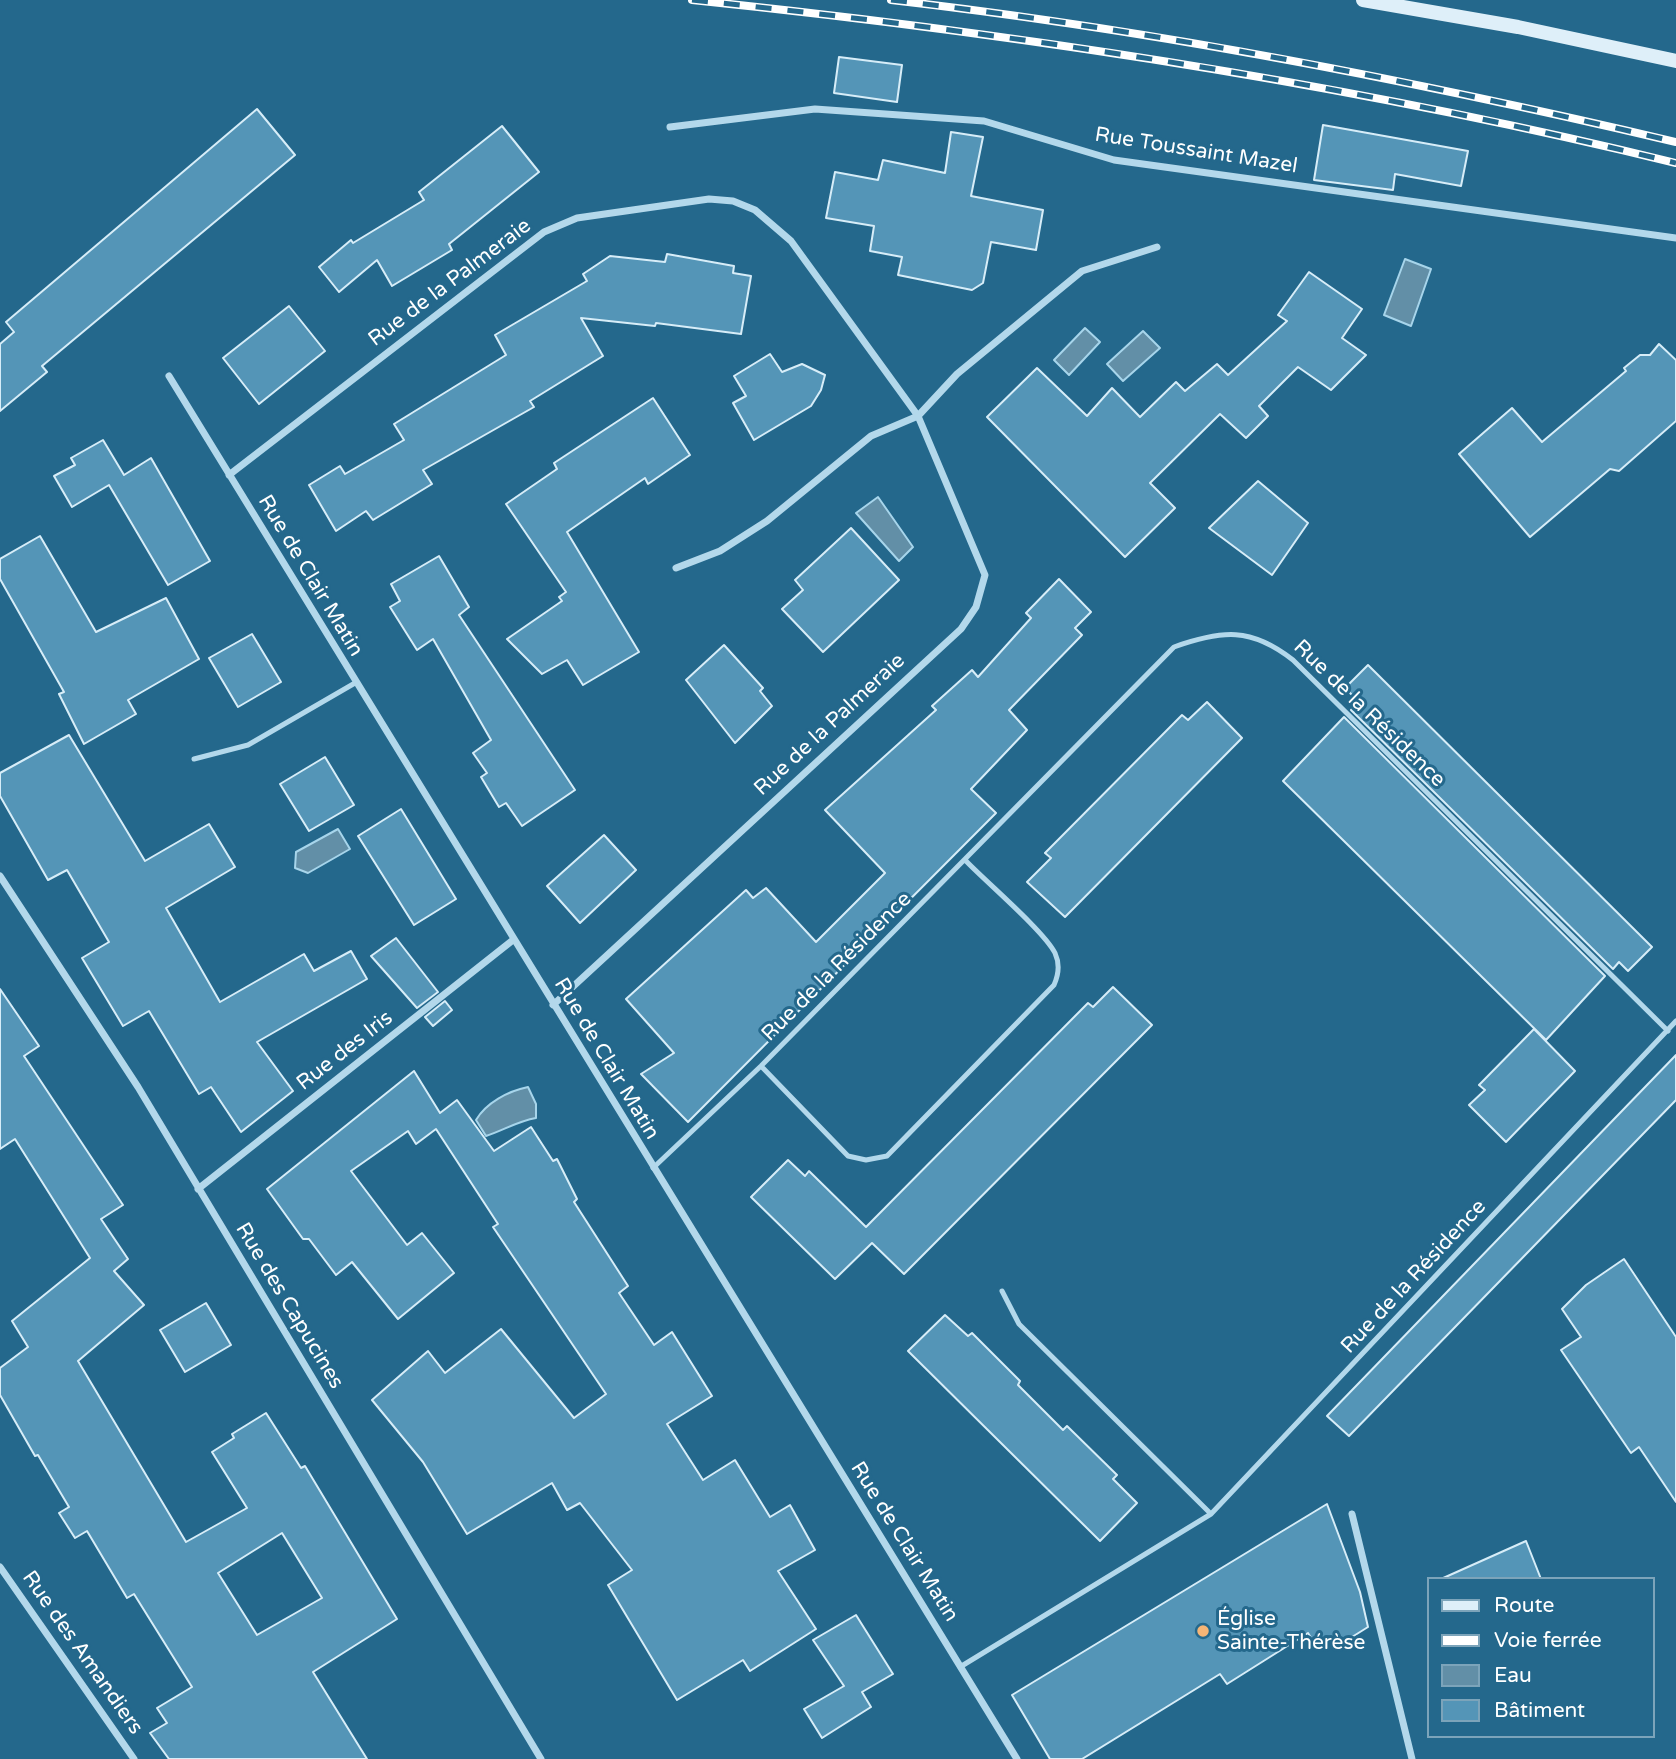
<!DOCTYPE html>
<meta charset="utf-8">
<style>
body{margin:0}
#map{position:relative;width:1676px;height:1759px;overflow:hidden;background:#24688c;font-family:"Varela Round",sans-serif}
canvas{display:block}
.legend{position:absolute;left:1427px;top:1577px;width:228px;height:161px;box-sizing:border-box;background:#24688c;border:2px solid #7ca4ba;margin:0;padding:9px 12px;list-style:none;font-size:21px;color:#fff}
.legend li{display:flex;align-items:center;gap:14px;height:35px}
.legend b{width:35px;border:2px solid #7ca4ba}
</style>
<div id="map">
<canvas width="1676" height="1759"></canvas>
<ul class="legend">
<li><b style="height:9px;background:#deeff9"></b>Route</li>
<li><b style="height:9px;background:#fff"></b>Voie ferrée</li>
<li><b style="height:19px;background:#628fa7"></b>Eau</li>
<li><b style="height:19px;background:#5495b7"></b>Bâtiment</li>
</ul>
</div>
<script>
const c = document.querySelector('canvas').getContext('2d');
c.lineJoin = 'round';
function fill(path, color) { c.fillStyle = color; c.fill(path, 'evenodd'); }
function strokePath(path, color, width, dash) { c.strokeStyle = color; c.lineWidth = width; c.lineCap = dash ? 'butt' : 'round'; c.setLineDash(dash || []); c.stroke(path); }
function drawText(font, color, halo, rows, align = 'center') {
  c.font = font + ' "Varela Round",sans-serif'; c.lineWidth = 6; c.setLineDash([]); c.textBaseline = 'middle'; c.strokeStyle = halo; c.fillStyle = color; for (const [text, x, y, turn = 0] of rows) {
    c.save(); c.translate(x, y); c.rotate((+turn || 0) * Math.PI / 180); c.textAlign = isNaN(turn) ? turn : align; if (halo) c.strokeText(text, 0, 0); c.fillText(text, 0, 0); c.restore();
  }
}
const water = new Path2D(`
 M 1405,259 L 1431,269 L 1411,326 L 1384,315 Z
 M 1085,328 L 1100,342 L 1069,375 L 1054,360 Z
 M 1143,331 L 1160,348 L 1123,381 L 1107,364 Z
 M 878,497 L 913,547 L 899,561 L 856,513 Z
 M 338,829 L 350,849 L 308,873 L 295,868 L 296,852 Z
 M 528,1087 L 536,1104 L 536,1118 C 518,1121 504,1130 486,1136 L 476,1120 C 486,1103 508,1091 528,1087 Z`);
fill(water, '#628fa7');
strokePath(water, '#a7d5eb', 2);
const building = new Path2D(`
 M 839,57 L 902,65 L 897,102 L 834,93 Z
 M 257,109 L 295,155 L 42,366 L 47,372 L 0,411 L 0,344 L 14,332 L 6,322 Z
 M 1323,125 L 1468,151 L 1461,186 L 1395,174 L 1393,190 L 1314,180 Z
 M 502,126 L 539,172 L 449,244 L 452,250 L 392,286 L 377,260 L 339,292 L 319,267 L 351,240 L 353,243 L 424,200 L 419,192 Z
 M 951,132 L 983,137 L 971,196 L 1043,210 L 1036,250 L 991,242 L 983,283 L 972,290 L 898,275 L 902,257 L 870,251 L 874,226 L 826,218 L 835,172 L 878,180 L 883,160 L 945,173 Z
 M 667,254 L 734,266 L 733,273 L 751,276 L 741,334 L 656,323 L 655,326 L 581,318 L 603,356 L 530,401 L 534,407 L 423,470 L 432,484 L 373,520 L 366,511 L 336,531 L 309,485 L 340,466 L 345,474 L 404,440 L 394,424 L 506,355 L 495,335 L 587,281 L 583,274 L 610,256 L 665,262 Z
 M 1309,272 L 1362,309 L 1342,338 L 1366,355 L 1331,390 L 1298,367 L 1259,406 L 1268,416 L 1246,438 L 1220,414 L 1150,483 L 1175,508 L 1125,557 L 987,417 L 1037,368 L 1087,416 L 1112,388 L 1140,417 L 1176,382 L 1185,391 L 1217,364 L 1228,375 L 1287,321 L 1278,315 Z
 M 289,306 L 325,351 L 259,404 L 223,358 Z
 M 1659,344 L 1676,360 L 1676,421 L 1619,471 L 1610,469 L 1530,537 L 1459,454 L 1512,408 L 1542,442 L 1626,371 L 1624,368 L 1640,355 L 1650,355 Z
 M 770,354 L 782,372 L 802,364 L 825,375 L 821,390 L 811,406 L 754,440 L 733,403 L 746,396 L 734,376 Z
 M 653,398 L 690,455 L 648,484 L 645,478 L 567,532 L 639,652 L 583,685 L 567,660 L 542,674 L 507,639 L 562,601 L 559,597 L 566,592 L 506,504 L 557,469 L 554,463 Z
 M 103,440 L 124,475 L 151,458 L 210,561 L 168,585 L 109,485 L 72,507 L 54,476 L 75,465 L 71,458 Z
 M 1258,481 L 1308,523 L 1272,575 L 1209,528 Z
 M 851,528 L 899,580 L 823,652 L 782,609 L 803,590 L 795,580 Z
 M 40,536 L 96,632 L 166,598 L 199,659 L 128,700 L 136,714 L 84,744 L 59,694 L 64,692 L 0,579 L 0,559 Z
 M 439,556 L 469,607 L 459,615 L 575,790 L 522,826 L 506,803 L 499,807 L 481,777 L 487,773 L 473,753 L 491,740 L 433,639 L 417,650 L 390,607 L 400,601 L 391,584 Z
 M 1059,579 L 1091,612 L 1075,628 L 1082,635 L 1009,710 L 1027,730 L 971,789 L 996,813 L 688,1122 L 641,1074 L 674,1053 L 626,999 L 746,890 L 753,898 L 766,888 L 816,942 L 885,873 L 825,810 L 936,710 L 932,706 L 972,670 L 978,677 L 1031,618 L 1026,613 Z
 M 252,634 L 281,682 L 238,707 L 209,658 Z
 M 724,645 L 763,688 L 760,691 L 772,706 L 735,743 L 686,680 Z
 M 1368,665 L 1652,947 L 1628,971 L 1619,962 L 1613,969 L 1351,710 L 1359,702 L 1345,688 Z
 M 1207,702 L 1242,738 L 1065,917 L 1027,882 L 1051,858 L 1045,853 L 1182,715 L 1188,720 Z
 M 1344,717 L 1605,976 L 1546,1040 L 1283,781 Z
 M 69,735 L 145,861 L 209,824 L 235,867 L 166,908 L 220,1002 L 304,954 L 314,971 L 351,951 L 367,979 L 257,1042 L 293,1091 L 241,1132 L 211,1087 L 199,1094 L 149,1011 L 123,1026 L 82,958 L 109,942 L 67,870 L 48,880 L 0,796 L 0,773 Z
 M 325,757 L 354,805 L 309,831 L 280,784 Z
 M 401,809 L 456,899 L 414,925 L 358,836 Z
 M 604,835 L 636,870 L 580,923 L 547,886 Z
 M 396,938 L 438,992 L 417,1008 L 371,956 Z
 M 1113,987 L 1152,1025 L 904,1274 L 872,1243 L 835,1279 L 751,1197 L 788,1160 L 805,1176 L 809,1171 L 866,1227 L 1088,1003 L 1093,1007 Z
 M 0,989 L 39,1046 L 24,1056 L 123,1205 L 101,1219 L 128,1259 L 114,1271 L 144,1305 L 78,1361 L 186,1542 L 247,1508 L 212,1452 L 234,1438 L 232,1434 L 266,1413 L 301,1468 L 305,1466 L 397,1619 L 313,1672 L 367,1759 L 169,1759 L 150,1733 L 167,1723 L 157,1708 L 192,1687 L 134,1594 L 127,1598 L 87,1531 L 75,1538 L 59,1513 L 69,1507 L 38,1455 L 35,1456 L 0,1395 L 0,1368 L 28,1347 L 12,1321 L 90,1258 L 15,1139 L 0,1149 ZM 282,1533 L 322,1598 L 257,1635 L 218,1573 Z
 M 445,1001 L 452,1010 L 433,1026 L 425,1017 Z
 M 1534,1029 L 1575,1071 L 1506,1142 L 1469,1105 L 1485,1090 L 1479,1085 Z
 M 1676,1055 L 1676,1100 L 1349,1436 L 1327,1416 Z
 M 414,1071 L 440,1113 L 457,1100 L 494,1151 L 531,1127 L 553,1161 L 557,1159 L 577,1199 L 574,1202 L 628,1286 L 619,1293 L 654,1345 L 672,1332 L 712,1396 L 667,1424 L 703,1480 L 735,1460 L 770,1517 L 790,1505 L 815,1550 L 778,1571 L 816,1629 L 750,1671 L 743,1660 L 677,1700 L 608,1585 L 632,1570 L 580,1503 L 567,1510 L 552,1483 L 467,1534 L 423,1462 L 372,1400 L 428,1351 L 445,1373 L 501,1329 L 574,1418 L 606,1394 L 493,1227 L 498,1224 L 436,1129 L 416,1144 L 408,1131 L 351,1171 L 407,1245 L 422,1233 L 454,1273 L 398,1319 L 352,1262 L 336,1275 L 309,1239 L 303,1239 L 267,1189 Z
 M 1624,1259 L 1676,1337 L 1676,1502 L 1639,1447 L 1631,1453 L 1561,1350 L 1581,1337 L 1562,1309 L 1586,1285 Z
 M 206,1303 L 231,1345 L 185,1372 L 160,1330 Z
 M 945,1315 L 968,1336 L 972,1333 L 1020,1381 L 1018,1385 L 1063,1430 L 1067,1426 L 1117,1475 L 1113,1479 L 1137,1503 L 1100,1541 L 908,1351 Z
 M 1327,1504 L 1360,1592 L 1368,1627 L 1344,1642 L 1340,1636 L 1318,1649 L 1308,1633 L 1227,1684 L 1220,1674 L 1082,1759 L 1050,1759 L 1012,1695 Z
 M 1526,1541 L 1541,1579 L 1441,1579 Z
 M 856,1615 L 893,1674 L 862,1692 L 871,1707 L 822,1738 L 804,1709 L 844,1686 L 813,1640 Z`);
fill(building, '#5495b7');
strokePath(building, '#d7edf8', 2);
strokePath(new Path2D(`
 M 194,759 L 248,745 L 355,683
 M 761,1066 L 848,1156 L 866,1160 L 887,1156 L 1054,985 C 1059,974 1060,964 1055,953 C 1044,931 985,881 965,860
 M 653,1168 L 761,1066 L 1174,647 C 1222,630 1251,627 1293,660 L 1668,1031
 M 1002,1291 L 1019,1324 L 1211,1514
 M 960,1667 L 1211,1514 L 1676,1021`), '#b3d8eb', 5);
strokePath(new Path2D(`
 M 670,127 L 815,109 L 984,121 L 1114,160 L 1676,238
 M 169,376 L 1017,1759
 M 229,475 L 544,232 L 577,218 L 709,199 L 733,201 L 755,210 L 791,241 L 918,416 L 985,575 L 976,607 L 961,629 L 553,1005
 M 676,568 L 720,551 L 767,521 L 871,436 L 918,416 L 957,374 L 1082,271 L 1157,247
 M 0,876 L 138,1087 L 541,1759
 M 198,1189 L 513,940
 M 1352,1514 L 1412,1759
 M 0,1567 L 134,1759`), '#b3d8eb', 7);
strokePath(new Path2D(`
 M 1363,0 L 1518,27 L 1676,61`), '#deeff9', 14);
const rail = new Path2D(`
 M 692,0 C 1022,34 1353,84 1676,163
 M 891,0 C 1155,30 1417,81 1676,142`);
strokePath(rail, '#fff', 8);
strokePath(rail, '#24688c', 5, [16]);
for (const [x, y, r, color] of [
 [1203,1631,7,"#f5b576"]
]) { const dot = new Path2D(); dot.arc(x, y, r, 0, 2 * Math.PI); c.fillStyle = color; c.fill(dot); strokePath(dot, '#24688c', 2.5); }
drawText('21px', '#fff', '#24688c', [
 ["Rue Toussaint Mazel",1196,151,9],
 ["Rue de la Palmeraie",450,283,-37],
 ["Rue de Clair Matin",310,576,59],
 ["Rue de la Résidence",1369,714,44],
 ["Rue de la Palmeraie",830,725,-43],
 ["Rue de la Résidence",837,967,-45],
 ["Rue des Iris",345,1051,-38],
 ["Rue de Clair Matin",606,1059,59],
 ["Rue de la Résidence",1414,1277,-47],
 ["Rue des Capucines",289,1306,59],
 ["Rue de Clair Matin",904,1542,58],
 ["Rue des Amandiers",82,1653,55]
]);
drawText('21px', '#fff', '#24688c', [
 ["Église",1217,1619],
 ["Sainte-Thérèse",1217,1643]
], 'left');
</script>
